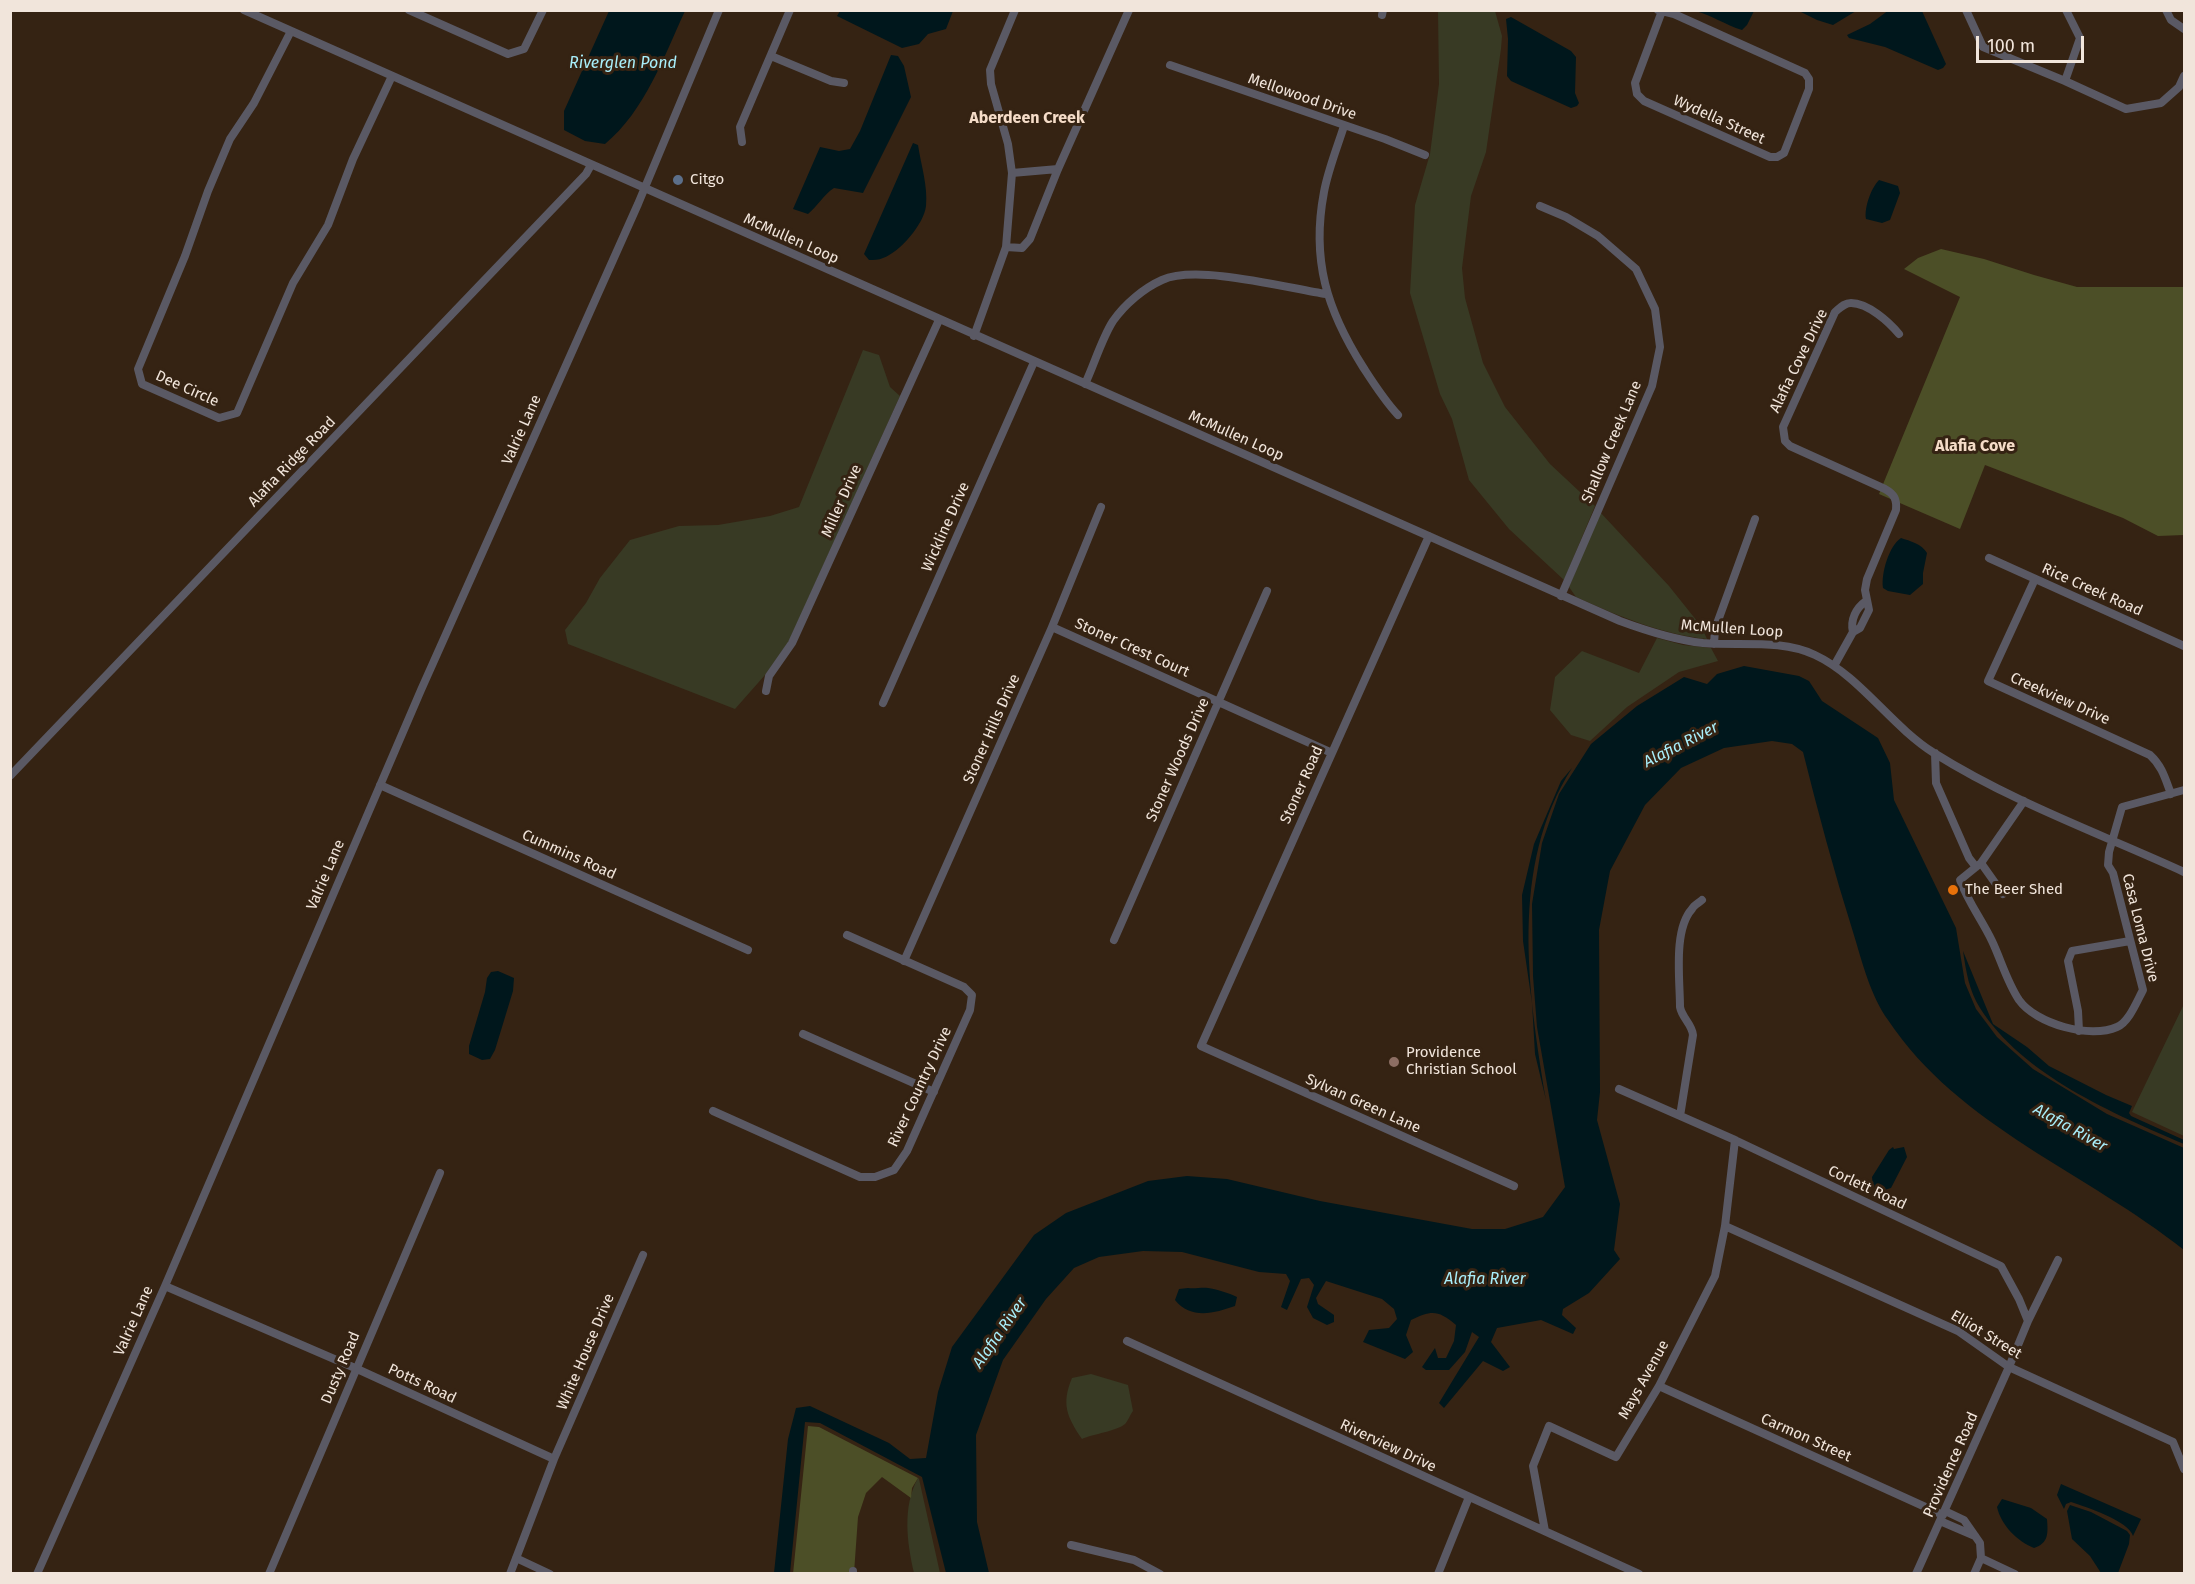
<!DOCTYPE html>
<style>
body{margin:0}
#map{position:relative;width:2195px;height:1584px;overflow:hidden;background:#352313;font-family:"Fira Sans",sans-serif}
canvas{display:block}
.frame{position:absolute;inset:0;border:12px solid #f1e5db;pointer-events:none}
.scale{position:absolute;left:1976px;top:36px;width:108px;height:27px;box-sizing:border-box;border:3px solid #f1e5db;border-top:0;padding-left:8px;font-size:18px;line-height:21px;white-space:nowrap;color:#f1e5db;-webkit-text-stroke:4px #352313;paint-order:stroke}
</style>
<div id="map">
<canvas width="2195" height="1584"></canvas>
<div class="frame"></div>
<div class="scale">100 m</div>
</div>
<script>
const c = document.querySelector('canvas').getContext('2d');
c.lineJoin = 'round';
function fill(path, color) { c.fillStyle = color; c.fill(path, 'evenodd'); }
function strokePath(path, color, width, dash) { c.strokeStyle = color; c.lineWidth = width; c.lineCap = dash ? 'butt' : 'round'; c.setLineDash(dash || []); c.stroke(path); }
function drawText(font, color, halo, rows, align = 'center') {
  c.font = font + ' "Fira Sans",sans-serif'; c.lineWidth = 6; c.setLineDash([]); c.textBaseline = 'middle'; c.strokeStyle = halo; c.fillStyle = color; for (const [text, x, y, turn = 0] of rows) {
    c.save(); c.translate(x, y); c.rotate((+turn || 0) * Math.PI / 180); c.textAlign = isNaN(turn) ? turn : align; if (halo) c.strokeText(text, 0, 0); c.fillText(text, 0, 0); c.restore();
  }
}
fill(new Path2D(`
 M 1438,11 L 1495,11 L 1502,36 L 1501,49 L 1486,152 L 1471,196 L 1462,268 L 1465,298 L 1483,363 L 1505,407 L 1550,464 L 1595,506 L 1564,580 L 1509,529 L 1469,480 L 1452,419 L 1440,394 L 1410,293 L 1415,205 L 1430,154 L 1439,84 Z
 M 863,350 L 879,355 L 890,387 L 900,396 L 789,641 L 765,675 L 735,709 L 568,644 L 565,630 L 586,603 L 600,578 L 630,540 L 679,526 L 718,525 L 770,516 L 799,507 Z
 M 1600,512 L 1669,586 L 1701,626 L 1707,639 C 1660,634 1619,616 1576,597 L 1569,587 Z
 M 1657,638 L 1683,645 L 1711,648 L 1718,661 L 1679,672 L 1627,707 L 1590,741 L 1571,735 L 1550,710 L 1555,677 L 1582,651 L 1639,673 Z
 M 2184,1004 L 2184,1136 L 2132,1112 Z
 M 1091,1374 L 1128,1385 L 1133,1411 C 1130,1415 1128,1421 1125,1424 C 1117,1431 1093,1434 1082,1439 C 1067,1417 1061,1404 1072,1378 Z
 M 918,1478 L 919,1479 L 940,1573 L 914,1573 C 907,1543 902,1507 918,1478 Z`), '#383a24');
fill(new Path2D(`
 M 1941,249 L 1984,259 L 2034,275 L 2077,287 L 2184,287 L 2184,535 L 2158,536 L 2123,518 L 1985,465 L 1960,529 L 1879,494 L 1960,297 L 1904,269 L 1918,258 Z
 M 808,1426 L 819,1427 L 918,1478 L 912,1488 L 911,1498 L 882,1477 L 866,1493 L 858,1517 L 854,1573 L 793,1574 Z`), '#4c4f27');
fill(new Path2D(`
 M 1889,10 L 1922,11 L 1946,64 L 1943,68 L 1938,70 L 1885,47 L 1849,38 L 1847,35 L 1870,24 Z
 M 609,11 L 685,11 C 664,56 645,111 605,144 L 585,141 L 564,130 L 564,111 Z
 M 840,11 L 840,10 L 953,11 L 946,29 L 928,34 L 919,44 L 902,48 L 837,16 Z
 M 1695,11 L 1754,11 L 1747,25 L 1742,30 C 1725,25 1712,15 1695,11 Z
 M 1799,11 L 1856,11 L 1833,25 L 1817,20 Z
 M 1511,17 L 1571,51 L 1576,57 L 1575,93 L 1579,103 L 1577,106 L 1571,108 L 1511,81 L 1507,76 L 1508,39 L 1506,19 Z
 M 891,55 L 898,56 L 904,66 L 911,97 L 863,193 L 834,188 C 823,195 818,206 808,214 L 793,209 L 820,147 L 839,151 L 850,149 L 860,131 Z
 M 913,143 L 918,145 C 921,165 928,186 926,206 C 924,224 900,252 883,258 C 879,260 873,260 869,260 L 864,254 Z
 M 1879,180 L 1898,186 L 1900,193 L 1890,220 L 1882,223 L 1866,219 C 1864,208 1871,188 1879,180 Z
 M 1901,538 C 1910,541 1922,544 1927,553 L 1923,573 L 1923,584 L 1910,595 L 1888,591 L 1883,588 C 1881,573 1889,546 1901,538 Z
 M 1744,666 L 1799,676 L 1809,681 L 1822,701 L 1878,738 L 1890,763 L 1894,800 L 1956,928 L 1965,983 L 1976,1009 L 1997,1037 L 2033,1069 L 2107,1114 L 2184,1148 L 2184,1250 C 2088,1173 1959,1127 1888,1020 C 1870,995 1862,961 1853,932 C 1834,872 1818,812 1803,752 L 1792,744 L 1772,741 L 1724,748 L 1681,768 L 1645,805 L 1610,871 L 1599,930 L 1600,1092 L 1597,1120 L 1620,1204 L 1614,1250 L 1620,1259 L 1589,1293 L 1563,1309 L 1562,1315 L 1576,1328 L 1573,1334 L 1541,1320 L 1497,1328 L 1491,1342 L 1510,1367 L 1503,1371 L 1483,1361 L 1444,1408 L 1439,1403 L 1479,1337 L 1472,1332 L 1465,1352 L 1449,1370 L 1426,1370 L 1422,1367 L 1435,1348 L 1438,1358 L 1446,1358 L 1454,1341 L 1456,1325 C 1438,1310 1432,1310 1411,1320 L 1406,1335 L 1413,1352 L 1405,1359 L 1363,1342 L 1369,1330 L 1389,1328 L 1397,1319 L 1394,1309 L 1382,1299 L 1326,1281 L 1316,1298 L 1318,1304 L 1334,1315 L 1334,1322 L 1327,1325 L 1313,1318 L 1307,1307 L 1314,1285 L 1309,1278 L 1301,1279 L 1287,1310 L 1281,1307 L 1290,1281 L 1286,1274 L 1259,1272 L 1182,1252 L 1143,1251 L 1099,1257 L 1074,1268 L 1046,1299 L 1003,1360 L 976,1435 L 977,1522 L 989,1573 L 946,1573 L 922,1477 L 820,1423 L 805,1422 L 790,1573 L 774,1573 L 788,1439 L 796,1408 L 810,1406 L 889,1443 L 910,1459 L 926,1458 L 938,1392 L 952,1347 L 1034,1235 L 1066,1213 L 1148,1181 L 1187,1176 L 1227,1179 L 1320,1201 L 1472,1229 L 1505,1229 L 1543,1217 L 1565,1187 L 1537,1027 L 1533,976 L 1532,904 L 1542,843 L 1559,794 L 1591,744 L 1637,706 L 1684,677 L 1707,684 L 1717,674 Z
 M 1572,768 C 1509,866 1528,991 1546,1100 L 1535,1054 L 1532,1003 L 1523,941 L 1522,895 L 1534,844 L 1561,781 Z
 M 1963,951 L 1993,1024 L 2027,1047 L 2049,1066 L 2106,1095 L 2132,1106 L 2129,1113 L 2131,1116 L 2184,1140 L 2184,1144 C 2114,1114 2022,1075 1980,1008 C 1969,991 1966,971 1963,951 Z
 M 498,971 L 514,978 L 513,991 L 495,1050 L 490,1059 L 482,1060 L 469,1054 L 469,1046 L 485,992 L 487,978 L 491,972 Z
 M 1893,1147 L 1894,1149 L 1904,1147 L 1907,1157 L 1891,1188 L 1881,1191 L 1873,1187 L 1872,1177 L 1889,1150 Z
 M 1188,1288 C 1195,1289 1202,1287 1208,1288 C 1216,1289 1229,1293 1237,1297 L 1235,1306 C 1215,1313 1191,1320 1175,1300 L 1179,1289 Z
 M 2061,1484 L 2141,1519 L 2133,1536 C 2129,1521 2086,1507 2071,1502 L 2066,1504 L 2064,1509 L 2057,1495 Z
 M 2002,1499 L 2031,1508 L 2047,1519 C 2048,1533 2049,1543 2034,1548 C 2017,1541 2001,1525 1997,1507 Z
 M 2070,1505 L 2091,1512 L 2127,1531 L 2130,1535 L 2129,1544 L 2118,1573 L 2101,1573 L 2090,1556 L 2072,1539 L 2067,1511 Z`), '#00171c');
strokePath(new Path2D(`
 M 244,10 L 1620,621 C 1647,631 1674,640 1703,643 C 1740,646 1782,639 1815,655 C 1860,676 1891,726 1934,753 C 2012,802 2101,834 2184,872
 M 409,10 L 508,54 L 524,49 L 543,10
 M 1658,10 L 1674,14 L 1805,73 L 1809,79 L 1809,89 L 1784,153 L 1777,157 L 1770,157 L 1644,101 L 1637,94 L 1635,83 L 1662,11
 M 1966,10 L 1983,47 L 2065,81 L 2126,109 L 2161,103 L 2179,87 L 2184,76
 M 2166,10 L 2171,20 L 2184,29
 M 1382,15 L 1383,10
 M 291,31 L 254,103 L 230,139 L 208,191 L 185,256 L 138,369 L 142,384 L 219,418 L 237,413 L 293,283 L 328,225 L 353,159 L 392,76
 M 771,56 L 831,81 L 844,83
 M 1170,65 L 1385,139 L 1425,155
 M 2065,81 L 2080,38 L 2066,10
 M 1344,126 C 1337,148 1328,170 1324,192 C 1311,260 1327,310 1363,367 C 1374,384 1384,400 1398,415
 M 742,142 L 740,127 L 790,10
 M 1012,173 L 1058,169
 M 1540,206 L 1566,217 L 1598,236 L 1636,269 L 1655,309 L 1660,347 L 1652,386 L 1561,596
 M 1006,247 L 1022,248 L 1030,239 L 1058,169 L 1129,10
 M 974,336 L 1006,247 L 1012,173 L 1008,144 L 991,84 L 990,70 L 1015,10
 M 1085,384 C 1094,365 1102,338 1113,321 C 1125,304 1144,288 1162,280 C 1197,264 1287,288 1326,294
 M 1429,536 L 1201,1046 L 1514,1186
 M 1989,558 L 2184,646
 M 2035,579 L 1988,681 L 2150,755 C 2162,766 2165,778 2171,794
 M 1052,627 L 1332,753
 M 1853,632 C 1850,620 1856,608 1866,601
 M 1714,644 L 1715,629 L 1755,519
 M 1834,666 L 1853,632 L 1860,628 L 1869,610 L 1865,590 L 1867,579 L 1896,510 C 1897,499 1894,494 1885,489 L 1790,446 L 1785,441 L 1783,427 L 1835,312 C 1840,308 1844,303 1851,303 C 1868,303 1889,322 1899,334
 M 766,691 L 769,676 L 792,643 L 939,320
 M 883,703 L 1034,362
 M 1935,753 L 1936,783 L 1969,858 L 1976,867
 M 10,776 L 586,174 L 591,165
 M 380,785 L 748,950
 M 2024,801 L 1981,863 L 1960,880 C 1968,902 1982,920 1992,941 C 2001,960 2007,982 2019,1000 C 2036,1024 2090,1039 2117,1027 C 2129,1022 2137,1001 2143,990 L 2113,873 L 2108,865 L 2109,852 L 2122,807 L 2184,790
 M 1981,863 L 2003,894
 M 1114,940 L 1267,591
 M 904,961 L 1052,627 L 1101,507
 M 2079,1031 L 2078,1011 L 2068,961 L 2072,951 L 2130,941
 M 803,1034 L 934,1092
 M 1619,1089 L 1735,1140 L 2001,1266 L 2019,1299 L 2028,1321 L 2009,1367 L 1916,1574
 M 713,1111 L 860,1177 L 875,1177 L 894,1170 L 907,1151 L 970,1010 L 972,995 L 964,987 L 847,935
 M 1680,1116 L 1693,1035 C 1692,1024 1682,1018 1680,1007 C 1680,980 1673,930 1692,909 C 1694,905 1699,903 1702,900
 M 1725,1226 L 1958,1331 L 2009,1367 L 2173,1442 L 2184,1469
 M 165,1286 L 355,1368 L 554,1459
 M 2028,1321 L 2058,1260
 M 1127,1341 L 1639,1574
 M 1659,1386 L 1943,1515
 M 1945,1511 L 1964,1520 L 1980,1543 L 1981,1558 L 1974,1574
 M 1940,1521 L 1975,1536
 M 1545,1531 L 1533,1466 L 1549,1426 L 1616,1457 L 1659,1386 L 1715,1276 L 1725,1226 L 1735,1140
 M 1071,1545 L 1134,1560 L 1160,1574
 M 516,1558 L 550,1574
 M 1981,1558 L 2015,1574
 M 853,1571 L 853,1574
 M 37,1574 L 165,1286 L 421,690 L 638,204 L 719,10
 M 269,1574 L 440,1173
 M 510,1574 L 554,1459 L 643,1255
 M 1438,1574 L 1469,1497`), '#5a5964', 8);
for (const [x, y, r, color] of [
 [678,180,6,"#5c6f8a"],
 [1953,890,6,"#e8710a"],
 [1394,1062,6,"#8d6e63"]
]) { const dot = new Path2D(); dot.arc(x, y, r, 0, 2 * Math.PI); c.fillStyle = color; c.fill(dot); strokePath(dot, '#352313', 2); }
drawText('15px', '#f1e5db', '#352313', [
 ["Mellowood Drive",1302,97,19],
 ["Wydella Street",1719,120,24],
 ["McMullen Loop",791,239,24],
 ["Alafia Cove Drive",1799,361,-64],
 ["Dee Circle",187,389,24],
 ["Valrie Lane",522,430,-66],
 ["McMullen Loop",1236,436,24],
 ["Shallow Creek Lane",1612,442,-67],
 ["Alafia Ridge Road",292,462,-46],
 ["Miller Drive",842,501,-66],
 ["Wickline Drive",946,527,-66],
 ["Rice Creek Road",2092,590,24],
 ["McMullen Loop",1732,629,4],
 ["Stoner Crest Court",1132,648,24],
 ["Creekview Drive",2060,699,24],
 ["Stoner Hills Drive",992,729,-66],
 ["Stoner Woods Drive",1178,760,-66],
 ["Stoner Road",1302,785,-66],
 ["Cummins Road",569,855,24],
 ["Valrie Lane",326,875,-67],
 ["Casa Loma Drive",2140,928,76],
 ["River Country Drive",920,1087,-65],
 ["Sylvan Green Lane",1363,1104,24],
 ["Corlett Road",1867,1188,25],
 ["Valrie Lane",134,1321,-66],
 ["Elliot Street",1986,1335,31],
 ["White House Drive",586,1352,-67],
 ["Dusty Road",341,1368,-67],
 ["Mays Avenue",1644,1380,-61],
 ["Potts Road",422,1384,25],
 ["Carmon Street",1806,1438,24],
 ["Riverview Drive",1388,1446,25],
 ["Providence Road",1951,1465,-66]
]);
drawText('15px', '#f1e5db', '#352313', [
 ["Citgo",690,180],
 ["The Beer Shed",1965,890],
 ["Providence",1406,1053],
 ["Christian School",1406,1070]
], 'left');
drawText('italic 16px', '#a8eefa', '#352313', [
 ["Riverglen Pond",623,64],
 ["Alafia River",1681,745,-27],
 ["Alafia River",2070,1128,29],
 ["Alafia River",1485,1280],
 ["Alafia River",1000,1333,-55]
]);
drawText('bold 16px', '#f5dcc8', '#352313', [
 ["Aberdeen Creek",1027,119],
 ["Alafia Cove",1975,447]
]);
</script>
